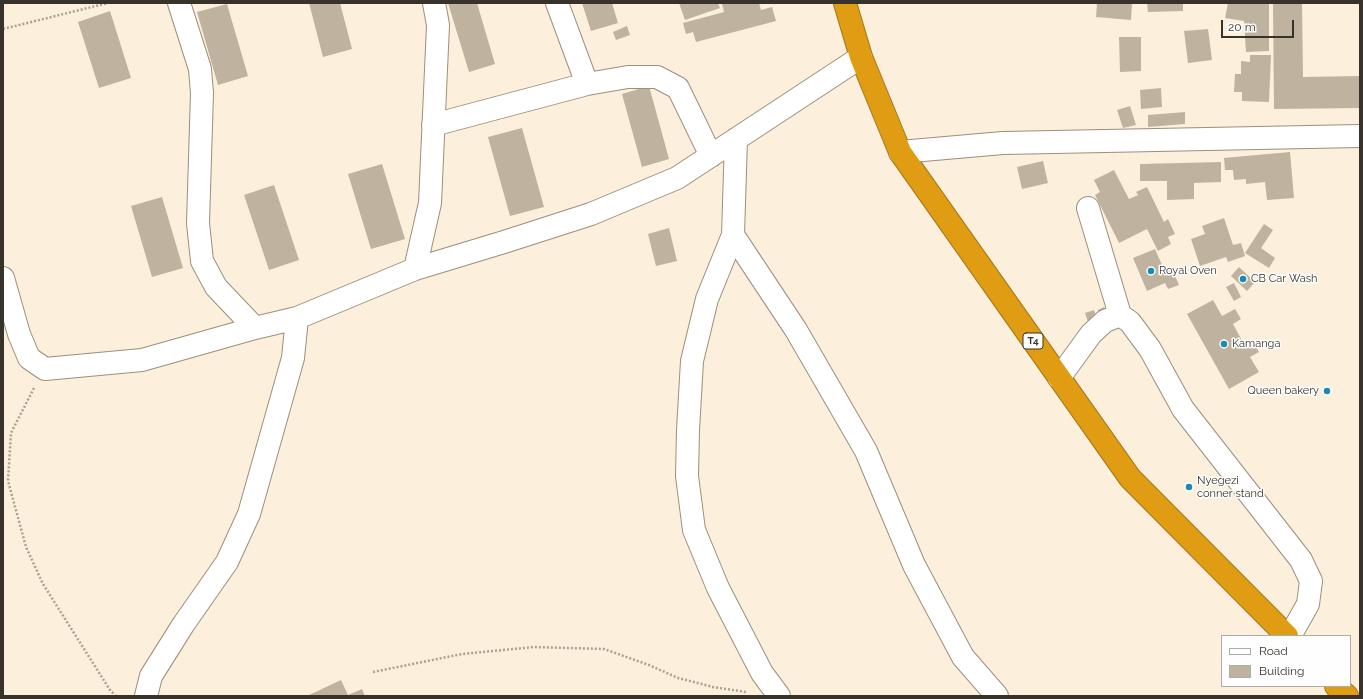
<!DOCTYPE html>
<style>
body{margin:0}
#map{position:relative;width:1363px;height:699px;overflow:hidden;background:#fcefdb;font-family:Raleway,sans-serif}
canvas{display:block}
.frame{position:absolute;inset:0;border:4px solid #37322a;pointer-events:none}
.legend{position:absolute;left:1221px;top:635px;width:130px;height:52px;box-sizing:border-box;background:#fefefe;border:1px solid #aeaca9;margin:0;padding:5px 7px;list-style:none;font-size:12px;color:#37322a}
.legend li{display:flex;align-items:center;gap:8px;height:20px}
.legend b{width:20px;border:1px solid #aeaca9}
.scale{position:absolute;left:1221px;top:20px;width:73px;height:18px;box-sizing:border-box;border:2px solid #37322a;border-top:0;padding-left:5px;font-size:12px;line-height:14px;white-space:nowrap;color:#37322a;-webkit-text-stroke:3px #fefefe;paint-order:stroke}
</style>
<div id="map">
<canvas width="1363" height="699"></canvas>
<div class="frame"></div>
<ul class="legend">
<li><b style="height:5px;background:#fff"></b>Road</li>
<li><b style="height:11px;background:#bfb3a0"></b>Building</li>
</ul>
<div class="scale">20 m</div>
</div>
<script>
const c = document.querySelector('canvas').getContext('2d');
c.lineJoin = 'round';
function fill(path, color) { c.fillStyle = color; c.fill(path, 'evenodd'); }
function strokePath(path, color, width, dash) { c.strokeStyle = color; c.lineWidth = width; c.lineCap = dash ? 'butt' : 'round'; c.setLineDash(dash || []); c.stroke(path); }
function drawText(font, color, halo, rows, align = 'center') {
  c.font = font + ' Raleway,sans-serif'; c.lineWidth = 3; c.setLineDash([]); c.textBaseline = 'middle'; c.strokeStyle = halo; c.fillStyle = color; for (const [text, x, y, turn = 0] of rows) {
    c.save(); c.translate(x, y); c.rotate((+turn || 0) * Math.PI / 180); c.textAlign = isNaN(turn) ? turn : align; if (halo) c.strokeText(text, 0, 0); c.fillText(text, 0, 0); c.restore();
  }
}
fill(new Path2D(`
 M 309,3 L 340,3 L 352,49 L 323,57 Z
 M 448,3 L 477,3 L 495,64 L 469,72 Z
 M 582,3 L 612,3 L 618,23 L 591,31 Z
 M 679,3 L 718,3 L 720,8 L 685,20 Z
 M 728,3 L 759,3 L 761,10 L 772,7 L 776,21 L 696,42 L 693,32 L 686,34 L 683,23 L 724,12 L 722,4 Z
 M 1097,3 L 1132,3 L 1131,20 L 1096,17 Z
 M 1147,3 L 1183,3 L 1183,11 L 1148,12 Z
 M 1228,3 L 1269,3 L 1269,51 L 1246,52 L 1244,21 L 1225,18 Z
 M 1273,3 L 1302,3 L 1303,77 L 1360,76 L 1360,108 L 1274,109 Z
 M 227,4 L 248,76 L 218,85 L 197,12 Z
 M 110,11 L 131,78 L 99,88 L 78,22 Z
 M 627,26 L 630,35 L 616,40 L 613,32 Z
 M 1208,29 L 1212,60 L 1188,63 L 1184,31 Z
 M 1119,37 L 1141,37 L 1141,71 L 1120,72 Z
 M 1250,55 L 1271,55 L 1269,102 L 1242,101 L 1242,92 L 1234,92 L 1235,74 L 1241,74 L 1241,61 L 1250,62 Z
 M 649,86 L 669,159 L 642,167 L 622,94 Z
 M 1161,88 L 1162,107 L 1141,109 L 1140,90 Z
 M 1130,106 L 1136,125 L 1123,128 L 1117,110 Z
 M 1185,112 L 1185,124 L 1148,127 L 1148,115 Z
 M 522,128 L 544,207 L 510,216 L 488,137 Z
 M 1290,152 L 1294,198 L 1267,200 L 1265,182 L 1246,184 L 1246,179 L 1234,180 L 1233,170 L 1225,170 L 1224,158 Z
 M 1043,161 L 1048,183 L 1022,189 L 1017,167 Z
 M 1221,162 L 1221,182 L 1194,183 L 1194,199 L 1167,200 L 1167,181 L 1140,181 L 1140,164 Z
 M 382,164 L 405,239 L 371,249 L 348,174 Z
 M 1114,170 L 1129,199 L 1138,195 L 1136,192 L 1147,187 L 1164,222 L 1168,219 L 1175,234 L 1168,237 L 1171,244 L 1158,251 L 1147,229 L 1119,243 L 1095,195 L 1100,192 L 1094,180 Z
 M 274,185 L 299,260 L 269,270 L 244,195 Z
 M 162,197 L 183,268 L 152,277 L 131,206 Z
 M 1224,218 L 1233,245 L 1241,243 L 1245,256 L 1228,262 L 1226,257 L 1200,266 L 1191,239 L 1205,234 L 1202,226 Z
 M 1264,224 L 1273,230 L 1261,248 L 1275,258 L 1269,268 L 1245,253 Z
 M 669,228 L 677,261 L 656,266 L 648,234 Z
 M 1155,249 L 1165,272 L 1172,269 L 1179,285 L 1168,289 L 1165,283 L 1147,291 L 1133,258 Z
 M 1239,267 L 1255,282 L 1247,291 L 1231,276 Z
 M 1234,283 L 1241,297 L 1234,301 L 1226,287 Z
 M 1213,300 L 1222,316 L 1235,309 L 1241,319 L 1233,324 L 1245,346 L 1253,342 L 1259,352 L 1250,357 L 1259,372 L 1229,389 L 1187,314 Z
 M 1104,307 L 1108,316 L 1101,318 L 1098,310 Z
 M 1094,310 L 1097,319 L 1088,322 L 1085,313 Z
 M 341,680 L 348,695 L 362,689 L 365,696 L 307,696 Z`), '#bfb3a0');
const minor = new Path2D(`
 M 179,3 L 200,69 L 202,93 L 198,223 L 202,261 L 216,287 L 255,328
 M 557,3 L 587,84
 M 433,125 L 587,84 L 628,77 L 657,77 L 678,88 L 711,156
 M 736,139 L 733,235 L 707,299 L 692,361 L 688,430 L 687,476 L 694,530 L 718,588 L 762,673 L 779,696
 M 900,152 L 1003,143 L 1360,136
 M 1088,208 L 1120,315
 M 733,235 L 796,330 L 866,451 L 914,565 L 963,657 L 997,696
 M 415,269 L 430,203 L 438,25 L 434,3
 M 3,278 L 19,334 L 29,358 L 45,369 L 142,360 L 255,328 L 297,318 L 415,269 L 504,242 L 591,214 L 677,178 L 861,57
 M 1059,378 L 1091,334 L 1105,321 L 1120,315 L 1130,322 L 1150,349 L 1183,409 L 1301,560 L 1311,581 L 1308,604 L 1290,636
 M 146,696 L 151,676 L 183,625 L 227,562 L 249,514 L 293,358 L 297,318`);
const highway = new Path2D(`
 M 845,3 L 861,57 L 900,152 L 1130,478 L 1287,636
 M 1336,686 L 1347,696`);
strokePath(minor, '#9b8f7d', 24);
strokePath(highway, '#a5781c', 24);
strokePath(new Path2D(`
 M 3,29 L 108,3
 M 34,388 L 11,433 L 8,481 L 26,547 L 43,584 L 110,690 L 116,696
 M 373,672 L 462,654 L 534,647 L 604,649 L 649,665 L 678,678 L 713,687 L 746,692`), '#aba192', 2.5, [2, 2]);
strokePath(minor, '#fff', 22);
strokePath(highway, '#e09d14', 22);
for (const [x, y, r, color] of [
 [1151,271,4,"#1c8ab0"],
 [1243,279,4,"#1c8ab0"],
 [1224,344,4,"#1c8ab0"],
 [1327,391,4,"#1c8ab0"],
 [1189,487,4,"#1c8ab0"]
]) { const dot = new Path2D(); dot.arc(x, y, r, 0, 2 * Math.PI); c.fillStyle = color; c.fill(dot); strokePath(dot, '#fefefe', 1.5); }
for (const [x, y, w] of [
 [1033,341,20]
]) { const box = new Path2D(); box.roundRect(x - w / 2, y - 8, w, 16, 3); c.fillStyle = '#fefefe'; c.fill(box); strokePath(box, '#37322a', 1); }
drawText('bold 10px', '#37322a', null, [
 ["T4",1033,341]
]);
drawText('11px', '#37322a', '#fefefe', [
 ["Royal Oven",1159,271],
 ["CB Car Wash",1251,279],
 ["Kamanga",1232,344],
 ["Queen bakery",1319,391,"right"],
 ["Nyegezi",1197,481],
 ["conner stand",1197,494]
], 'left');
</script>
